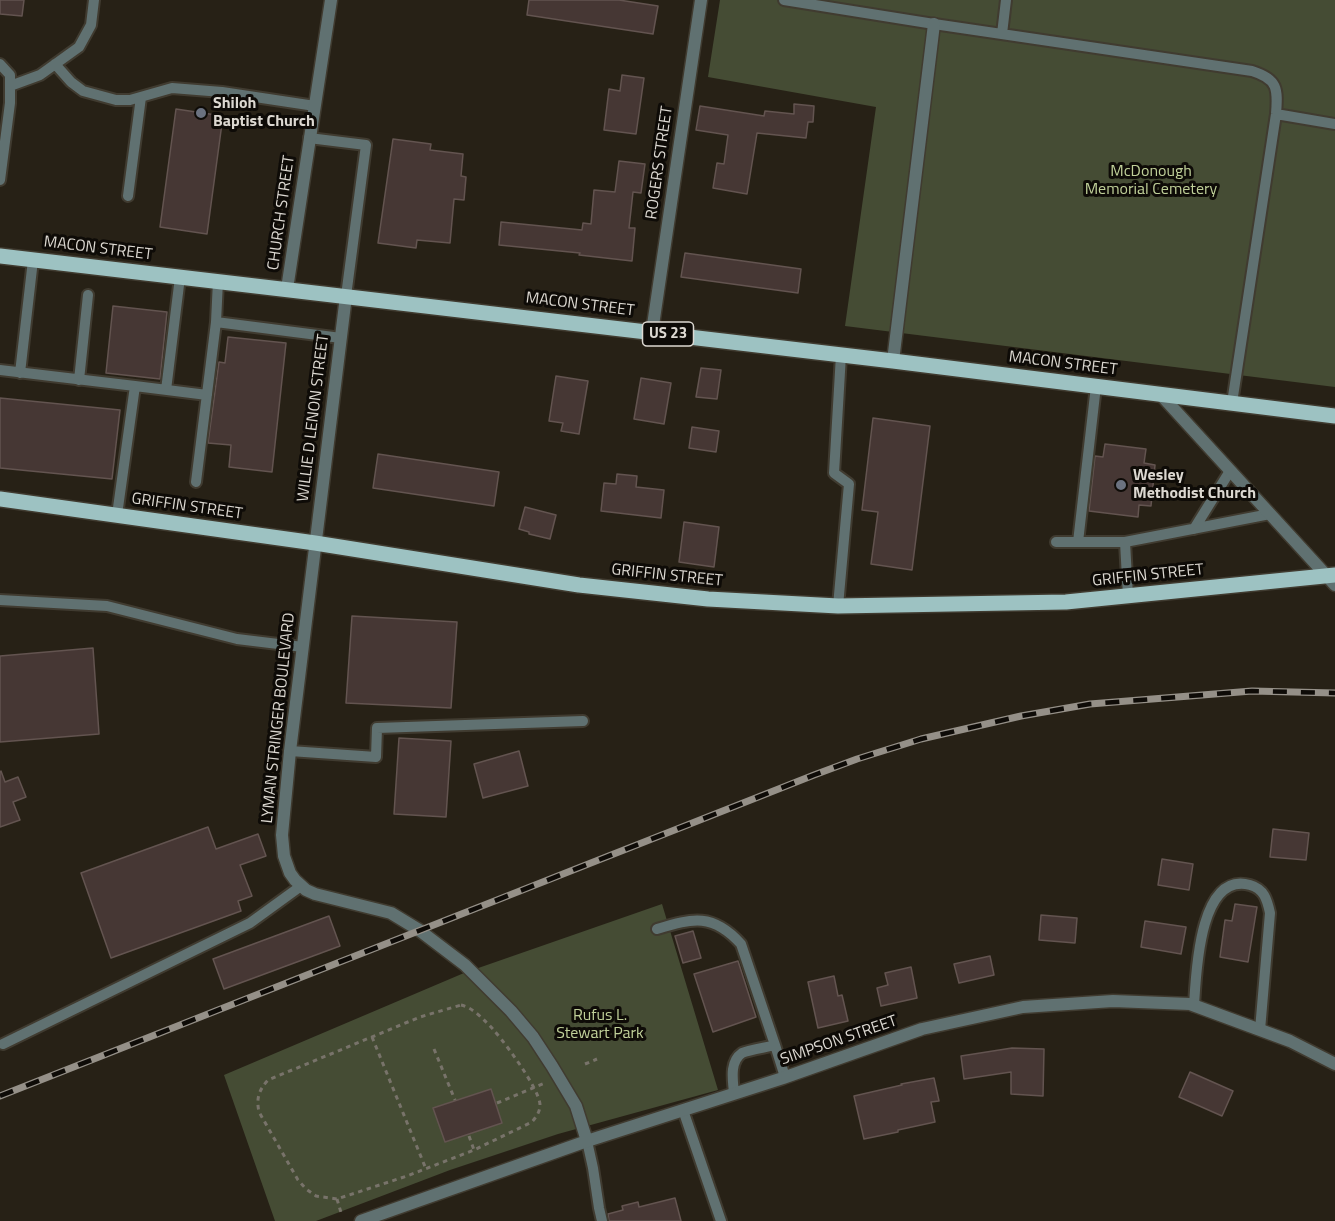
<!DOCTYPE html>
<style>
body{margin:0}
canvas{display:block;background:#272116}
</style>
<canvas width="1335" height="1221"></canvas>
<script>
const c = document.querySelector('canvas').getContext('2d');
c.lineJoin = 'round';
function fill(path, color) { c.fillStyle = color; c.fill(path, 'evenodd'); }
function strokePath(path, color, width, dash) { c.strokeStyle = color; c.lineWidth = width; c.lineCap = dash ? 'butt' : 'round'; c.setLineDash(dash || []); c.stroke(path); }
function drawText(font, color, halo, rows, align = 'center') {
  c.font = font + ' "Titillium Web",sans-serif'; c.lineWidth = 6; c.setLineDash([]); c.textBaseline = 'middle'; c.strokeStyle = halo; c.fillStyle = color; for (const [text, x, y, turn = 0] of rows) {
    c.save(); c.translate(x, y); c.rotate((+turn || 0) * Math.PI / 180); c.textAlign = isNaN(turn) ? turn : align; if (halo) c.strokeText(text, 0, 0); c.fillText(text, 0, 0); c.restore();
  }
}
fill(new Path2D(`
 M 720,0 L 1335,0 L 1335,387 L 845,326 L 876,107 L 708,77 Z
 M 662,904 L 718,1090 L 558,1134 L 450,1170 L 316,1221 L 275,1221 L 224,1075 L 464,973 Z`), '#454c34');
const building = new Path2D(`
 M 0,0 L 24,0 L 22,16 L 0,14 Z
 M 529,0 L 619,0 L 658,6 L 653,34 L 527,15 Z
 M 622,75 L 644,78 L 636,134 L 604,130 L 609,89 L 620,91 Z
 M 794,104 L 814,106 L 813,122 L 808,122 L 806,138 L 757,133 L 747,194 L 713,188 L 717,163 L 724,164 L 728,135 L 696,130 L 700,106 L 764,116 L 765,111 L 794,114 Z
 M 176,109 L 223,116 L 207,234 L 160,227 Z
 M 393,139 L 431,144 L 430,150 L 463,154 L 461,176 L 466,177 L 464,200 L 454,199 L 450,243 L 417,240 L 416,248 L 378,243 Z
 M 619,161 L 645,164 L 641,193 L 633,192 L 629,228 L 635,228 L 632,261 L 579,255 L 580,253 L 499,245 L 501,222 L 582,230 L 583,223 L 591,224 L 594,190 L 615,192 Z
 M 685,253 L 801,269 L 798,293 L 681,277 Z
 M 113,306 L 167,312 L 160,379 L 106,373 Z
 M 228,337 L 286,343 L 272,472 L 229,467 L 231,445 L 208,443 L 219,362 L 225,363 Z
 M 701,368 L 721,370 L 717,399 L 696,397 Z
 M 556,376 L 588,381 L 579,434 L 561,431 L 563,423 L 549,421 Z
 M 641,378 L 671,383 L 664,424 L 634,419 Z
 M 0,398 L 120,410 L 112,479 L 0,468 Z
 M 873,418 L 930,426 L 912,570 L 871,564 L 878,512 L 862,510 Z
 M 692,427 L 719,431 L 716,452 L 689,448 Z
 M 1105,444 L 1146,449 L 1144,463 L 1155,465 L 1151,506 L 1139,505 L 1138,517 L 1089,511 L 1095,456 L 1103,457 Z
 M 378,454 L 499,472 L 494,506 L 373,488 Z
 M 617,474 L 637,476 L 636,487 L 664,490 L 661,518 L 601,511 L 604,483 L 616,484 Z
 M 525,507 L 556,515 L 550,539 L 529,534 L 529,532 L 519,529 Z
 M 684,522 L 719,527 L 714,567 L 679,562 Z
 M 352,616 L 457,622 L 451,708 L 346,703 Z
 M 93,648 L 99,734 L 0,742 L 0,656 Z
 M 399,738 L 451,741 L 446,817 L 394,814 Z
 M 519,751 L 528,786 L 483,798 L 474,764 Z
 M 1,771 L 5,782 L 18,777 L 26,797 L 13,802 L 20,820 L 0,827 L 0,772 Z
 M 208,827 L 216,849 L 258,834 L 266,856 L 240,865 L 252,896 L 238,901 L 241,911 L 111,958 L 81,873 Z
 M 1273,829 L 1309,833 L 1306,860 L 1270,857 Z
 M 1162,859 L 1193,864 L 1189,890 L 1158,885 Z
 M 1235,904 L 1257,907 L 1248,962 L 1220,957 L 1225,920 L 1232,921 Z
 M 1041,915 L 1077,918 L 1075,943 L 1039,940 Z
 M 329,916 L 340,946 L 224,989 L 213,959 Z
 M 1145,921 L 1186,927 L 1181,954 L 1141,947 Z
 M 693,931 L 701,958 L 683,963 L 675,936 Z
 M 990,956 L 994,975 L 959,983 L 954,964 Z
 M 738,961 L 756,1017 L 713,1032 L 694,974 Z
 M 911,967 L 917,998 L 881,1006 L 877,988 L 888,985 L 885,973 Z
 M 834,976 L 838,996 L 842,995 L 848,1021 L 818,1028 L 808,982 Z
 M 1012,1048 L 1044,1049 L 1043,1096 L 1011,1094 L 1011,1072 L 964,1079 L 961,1056 Z
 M 1190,1072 L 1233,1091 L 1222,1116 L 1179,1097 Z
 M 934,1078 L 939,1101 L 931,1102 L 935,1122 L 898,1130 L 898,1132 L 864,1139 L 854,1096 L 902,1085 L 901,1084 Z
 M 491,1089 L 502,1123 L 445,1142 L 433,1108 Z
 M 675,1198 L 681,1221 L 609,1221 L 608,1214 L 623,1210 L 622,1206 L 638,1202 L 639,1207 Z`);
fill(building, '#463734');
strokePath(building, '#635450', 1.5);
const lane = new Path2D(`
 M 784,0 L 934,24 L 1252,71 C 1278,79 1278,89 1276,114 L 1232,403
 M 1002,34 L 1006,0
 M 0,64 L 10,75 L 10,103 L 0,180
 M 55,64 L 71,82 L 83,91 L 116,100 L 130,100 L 172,88 L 222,92 L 315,106
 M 10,86 L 40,75 L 79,47 L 91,25 L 94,0
 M 1276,114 L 1335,124
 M 309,138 L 366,145 L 346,296
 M 128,196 L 141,97
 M 216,322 L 218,281
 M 0,370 L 135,386
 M 20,373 L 33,260
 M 79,380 L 88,295
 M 166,390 L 180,277
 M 196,482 L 216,322 L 341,338
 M 117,515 L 135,386 L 207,395
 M 1194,529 L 1230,471
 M 1056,542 L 1125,542 L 1128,596
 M 1078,542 L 1096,386
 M 1125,542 L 1270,514
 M 0,600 L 107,606 L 237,639 L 303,647
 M 838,606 L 849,484 L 834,473 L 841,355
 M 290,751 L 376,757 L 377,728 L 583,721
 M 657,929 C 693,918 713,913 741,944 L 775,1045
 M 1194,1006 C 1196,974 1199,871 1250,885 C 1264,889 1267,899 1270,913 L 1260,1030
 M 3,1044 L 250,923 L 301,886
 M 734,1093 C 733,1081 729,1062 742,1053 C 748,1050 768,1047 775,1045 L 785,1077
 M 683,1110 L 721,1221
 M 587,1141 L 593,1168 L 599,1208 L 602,1221`);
const street = new Path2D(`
 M 287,289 L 331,0
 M 346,296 L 290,751 L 282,835 L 284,856 L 290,873 L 295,880 L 306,890 L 315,894 L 391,913 L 419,930 L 465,965 L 511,1011 L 533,1037 L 552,1066 L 576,1106 L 587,1141
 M 652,332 L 701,0
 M 893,361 L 934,24
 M 1161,395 L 1335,585
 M 361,1221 L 587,1141 L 783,1078 L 922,1029 L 1023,1007 L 1113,1001 L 1190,1004 L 1290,1041 L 1335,1064`);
const primary = new Path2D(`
 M 0,256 L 893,361 L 1335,416
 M 0,499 L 315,543 L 579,585 L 708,599 L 838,606 L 1066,602 L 1335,575`);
strokePath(lane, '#403b30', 14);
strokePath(street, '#403b30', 15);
strokePath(primary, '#403b30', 18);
strokePath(new Path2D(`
 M 461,1005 C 471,1007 480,1016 487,1023 C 500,1035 540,1089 540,1105 C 540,1112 536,1117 532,1122 L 474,1150 L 407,1176 L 337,1199 L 316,1196 L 306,1189 L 298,1180 L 259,1112 C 256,1098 259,1090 268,1080 L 420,1017 Z
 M 372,1037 L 426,1169
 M 434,1049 L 455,1100
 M 585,1064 L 597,1059
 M 497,1103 L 545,1083
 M 469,1136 L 474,1150
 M 337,1199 L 342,1216`), '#78736a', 3, [4.5, 4.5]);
strokePath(lane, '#607171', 10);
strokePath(street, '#607171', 12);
strokePath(primary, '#9dc2c2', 15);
const rail = new Path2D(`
 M 0,1096 L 814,775 L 857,759 L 921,739 L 1021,716 L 1090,704 L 1252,691 L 1335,693`);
strokePath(rail, '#959088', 7);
strokePath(rail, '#0e0b07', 4.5, [14]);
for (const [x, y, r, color] of [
 [201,113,6,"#6b7280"],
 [1121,485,6,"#6b7280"]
]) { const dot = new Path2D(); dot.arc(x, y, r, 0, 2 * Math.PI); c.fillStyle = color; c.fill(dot); strokePath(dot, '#0e0b07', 2); }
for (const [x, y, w] of [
 [668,334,51]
]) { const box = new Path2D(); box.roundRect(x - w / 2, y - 12, w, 24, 4.5); c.fillStyle = '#0e0b07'; c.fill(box); strokePath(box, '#dcd8d1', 1.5); }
drawText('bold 15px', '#dcd8d1', null, [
 ["US 23",668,334]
]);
drawText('bold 16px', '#dcd8d1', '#0e0b07', [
 ["Shiloh",213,104],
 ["Baptist Church",213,122],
 ["Wesley",1133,476],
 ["Methodist Church",1133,494]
], 'left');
drawText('16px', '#dcd8d1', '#0e0b07', [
 ["ROGERS STREET",660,163,-82],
 ["CHURCH STREET",282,213,-82],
 ["MACON STREET",98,249,7],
 ["MACON STREET",580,305,7],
 ["MACON STREET",1063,364,7],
 ["WILLIE D LENON STREET",314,418,-83],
 ["GRIFFIN STREET",187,507,8],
 ["GRIFFIN STREET",667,576,6],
 ["GRIFFIN STREET",1148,576,-6],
 ["LYMAN STRINGER BOULEVARD",279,718,-84],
 ["SIMPSON STREET",839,1041,-19]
]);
drawText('16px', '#c0d099', '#0e0b07', [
 ["McDonough",1151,172],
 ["Memorial Cemetery",1151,190],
 ["Rufus L.",600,1016],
 ["Stewart Park",600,1034]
]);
</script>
